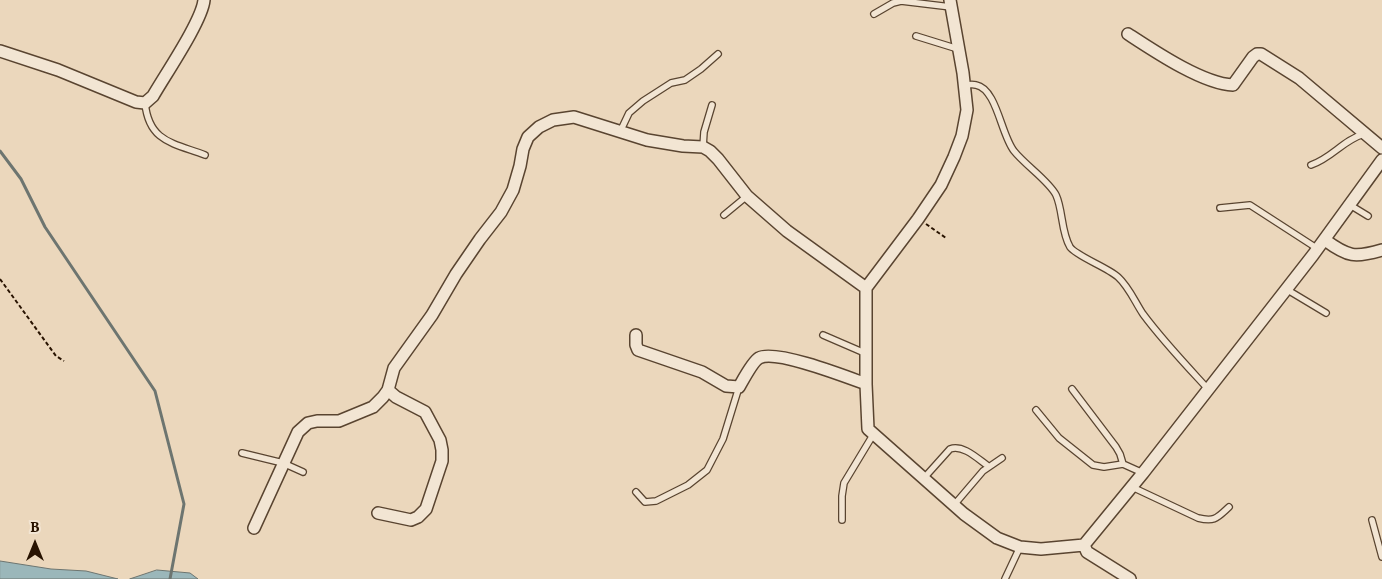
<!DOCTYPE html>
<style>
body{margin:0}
#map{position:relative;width:1382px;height:579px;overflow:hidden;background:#ebd7bc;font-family:Vollkorn,serif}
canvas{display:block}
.north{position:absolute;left:10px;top:519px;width:50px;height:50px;-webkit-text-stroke:4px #f2e5d3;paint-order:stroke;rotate:0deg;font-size:14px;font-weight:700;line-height:20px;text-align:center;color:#281301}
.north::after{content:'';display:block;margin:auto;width:18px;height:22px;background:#281301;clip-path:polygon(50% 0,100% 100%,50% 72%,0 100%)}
</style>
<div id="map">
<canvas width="1382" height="579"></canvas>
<div class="north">B</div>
</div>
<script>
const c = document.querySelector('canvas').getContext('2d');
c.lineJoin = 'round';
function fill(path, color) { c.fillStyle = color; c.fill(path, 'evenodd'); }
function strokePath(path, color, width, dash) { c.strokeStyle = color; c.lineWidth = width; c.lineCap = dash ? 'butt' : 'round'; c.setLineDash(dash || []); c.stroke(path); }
const water = new Path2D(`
 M 0,561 L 51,569 L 86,571 L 118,579 L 0,579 Z
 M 157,570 L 190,573 L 198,579 L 130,579 Z`);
fill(water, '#9bb7ba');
strokePath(water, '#6d7570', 1);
strokePath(new Path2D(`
 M 0,151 L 21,179 L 45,227 L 155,391 L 184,504 L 170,579`), '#6d7570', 3);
const service = new Path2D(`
 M 874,14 L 893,3 L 901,1 L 951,7
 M 916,36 L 958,49
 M 964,85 C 968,85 972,84 976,85 C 997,89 1001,135 1014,151 C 1025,165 1049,181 1056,195 C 1063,210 1061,232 1070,247 C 1076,256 1107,267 1118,277 C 1129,287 1135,302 1143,314 C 1163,341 1186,365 1208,389
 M 145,103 C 149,142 173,143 205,155
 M 620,132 L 629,113 L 643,101 L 671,83 L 685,80 L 701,69 L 718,54
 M 703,147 L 704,132 L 712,105
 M 1311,165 C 1332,158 1343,140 1364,134
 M 1350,205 L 1368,216
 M 1220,208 L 1250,205 L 1318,249
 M 724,215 L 747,196
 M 1286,289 L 1326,313
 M 823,335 L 867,354
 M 1072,389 L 1116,447 L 1120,454 L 1123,464
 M 1036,410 L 1059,438 L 1093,465 L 1104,467 L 1123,464 L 1143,473
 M 242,453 L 283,463 L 303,472
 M 924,478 L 950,449 C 963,444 978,459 988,466
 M 1132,487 L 1198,518 C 1215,522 1217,518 1229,507
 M 636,492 L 645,502 L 656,501 L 688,485 L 707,470 L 723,439 L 739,387
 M 954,505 L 983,471 L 1002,458
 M 842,520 L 842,496 L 844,483 L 873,435
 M 1372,520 L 1382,557
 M 1005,579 L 1020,547`);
const minor = new Path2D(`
 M 950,0 L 963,73 L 967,110 L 962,136 L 954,157 L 941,185 L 918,219 L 866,288 L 866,384 L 868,429 L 964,514 L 997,538 L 1020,547 L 1041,549 L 1084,545 L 1143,473 L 1313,255 L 1382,160
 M 1128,34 C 1154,51 1203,84 1233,85 L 1253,57 L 1257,54 L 1261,54 L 1299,78 L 1382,148
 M 0,51 L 58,70 L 136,102 L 145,103 L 153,96 C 165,75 202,21 204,0
 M 1325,240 C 1348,257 1355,258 1382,250
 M 636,335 L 636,345 L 638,350 L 702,372 L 726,386 L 739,387 C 743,380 753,361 759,358 C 775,349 847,377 866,384
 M 378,513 L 411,520 L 418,517 L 426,509 L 442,461 L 442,450 L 440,440 L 425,412 L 396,397 L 388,390
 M 254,528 L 298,432 L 308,423 L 317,421 L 339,421 L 373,407 L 383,397 L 388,390 L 394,368 L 432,315 L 456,274 L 480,239 L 501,212 L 513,190 L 520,166 L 523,149 L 528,137 L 539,127 L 553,120 L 574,117 L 647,140 L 683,146 L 703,147 L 710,151 L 718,159 L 747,196 L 787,231 L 866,288
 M 1084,545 L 1087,552 L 1130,579`);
strokePath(service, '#594430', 8);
strokePath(minor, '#594430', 14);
strokePath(new Path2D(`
 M 926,224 L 946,238
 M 0,279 L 56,356 L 64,361`), '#281301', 2, [4, 2.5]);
strokePath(service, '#f2e5d3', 5.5);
strokePath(minor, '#f2e5d3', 11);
</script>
